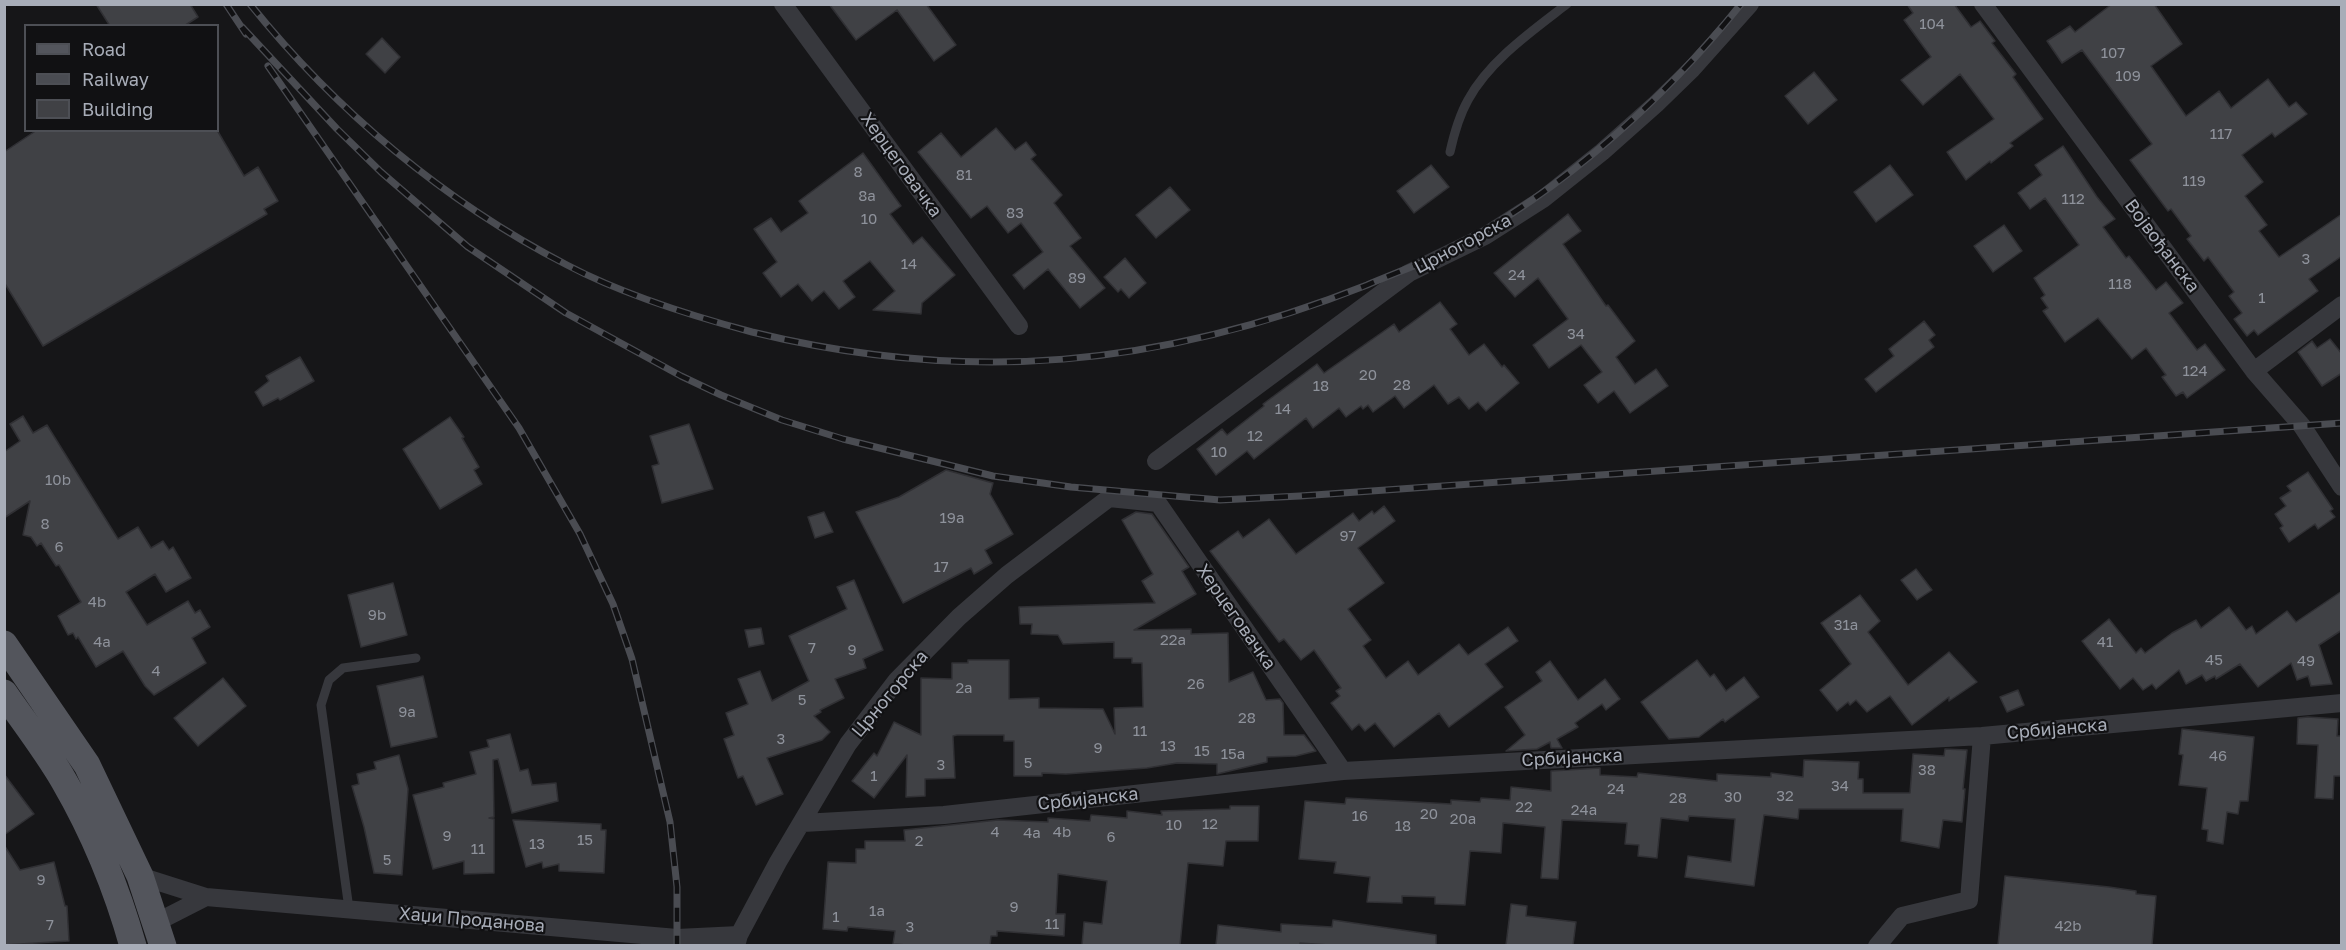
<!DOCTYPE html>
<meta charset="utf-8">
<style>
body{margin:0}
#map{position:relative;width:2346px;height:950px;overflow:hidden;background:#161618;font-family:"Golos Text",sans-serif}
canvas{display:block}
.frame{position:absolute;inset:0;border:6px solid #a8adb8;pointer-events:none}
.legend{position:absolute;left:24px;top:24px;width:195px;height:108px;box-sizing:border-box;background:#111113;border:2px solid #4d4f55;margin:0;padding:8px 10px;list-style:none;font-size:18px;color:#a8adb8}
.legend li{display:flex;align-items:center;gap:12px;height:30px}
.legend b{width:30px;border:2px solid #4d4f55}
</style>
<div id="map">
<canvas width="2346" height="950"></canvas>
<div class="frame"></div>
<ul class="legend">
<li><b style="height:8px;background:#53555c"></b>Road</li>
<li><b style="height:8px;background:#4a4c52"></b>Railway</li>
<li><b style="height:16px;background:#404145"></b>Building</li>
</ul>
</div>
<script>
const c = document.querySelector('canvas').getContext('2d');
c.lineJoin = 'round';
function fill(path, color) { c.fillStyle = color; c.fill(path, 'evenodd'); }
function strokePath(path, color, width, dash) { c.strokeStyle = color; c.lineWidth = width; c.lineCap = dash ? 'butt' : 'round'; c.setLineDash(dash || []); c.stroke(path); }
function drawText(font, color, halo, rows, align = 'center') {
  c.font = font + ' "Golos Text",sans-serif'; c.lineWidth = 4.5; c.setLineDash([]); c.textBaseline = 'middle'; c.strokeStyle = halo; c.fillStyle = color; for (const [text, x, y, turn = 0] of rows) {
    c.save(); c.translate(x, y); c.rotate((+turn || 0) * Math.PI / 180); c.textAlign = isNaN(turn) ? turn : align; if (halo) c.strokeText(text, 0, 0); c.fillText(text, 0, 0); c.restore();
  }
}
const building = new Path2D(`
 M 96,4 L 190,4 L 198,17 L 184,26 L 110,26 Z
 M 829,4 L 926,4 L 956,45 L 934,61 L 897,10 L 856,40 Z
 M 1907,4 L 1954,4 L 1971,27 L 1980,21 L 1995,41 L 1992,43 L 2016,74 L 2013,77 L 2043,119 L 2010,143 L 2013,146 L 1991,163 L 1990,161 L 1966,180 L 1947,152 L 1994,119 L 1960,74 L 1923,105 L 1901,80 L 1931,57 L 1904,20 L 1913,13 Z
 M 2112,4 L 2154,4 L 2182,44 L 2151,66 L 2186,116 L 2219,91 L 2231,108 L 2268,79 L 2289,107 L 2296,102 L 2307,114 L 2275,137 L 2272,133 L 2242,155 L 2263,182 L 2245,196 L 2267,225 L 2259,231 L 2279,257 L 2342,214 L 2342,256 L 2309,279 L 2318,291 L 2258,335 L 2254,330 L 2247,336 L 2234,319 L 2242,313 L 2229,296 L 2234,292 L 2208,257 L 2204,261 L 2187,239 L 2191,236 L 2171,209 L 2168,211 L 2130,160 L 2152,144 L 2082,50 L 2062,63 L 2047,41 L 2070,26 L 2075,32 Z
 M 382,38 L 400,57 L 385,73 L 366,54 Z
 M 1814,72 L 1837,100 L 1808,124 L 1785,96 Z
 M 996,128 L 1015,150 L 1026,142 L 1036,155 L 1031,159 L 1062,195 L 1054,203 L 1081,238 L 1070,246 L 1105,288 L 1080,308 L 1048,269 L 1024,289 L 1013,275 L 1043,252 L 1021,223 L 1008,233 L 987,206 L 971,218 L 918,152 L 941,133 L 961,157 Z
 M 37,130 L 217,130 L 244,176 L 258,167 L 278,201 L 264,209 L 267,214 L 43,346 L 4,282 L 4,152 Z
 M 2063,146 L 2097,197 L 2115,219 L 2103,227 L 2126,258 L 2129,256 L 2156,290 L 2166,282 L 2183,303 L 2169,313 L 2197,350 L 2205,344 L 2225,370 L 2187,398 L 2183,392 L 2176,396 L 2162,377 L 2166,375 L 2146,348 L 2132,359 L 2098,318 L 2065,342 L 2043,311 L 2048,308 L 2041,298 L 2045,295 L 2034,278 L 2079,245 L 2045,198 L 2030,209 L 2018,193 L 2042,175 L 2035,165 Z
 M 863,153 L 901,206 L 890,214 L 913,244 L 922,237 L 955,275 L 922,303 L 921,314 L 873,310 L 895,291 L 870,261 L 843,281 L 855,297 L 839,309 L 824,291 L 812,301 L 798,284 L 781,297 L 763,273 L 777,262 L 754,229 L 771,218 L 781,232 L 808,213 L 799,201 Z
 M 1431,165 L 1449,187 L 1414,213 L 1397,191 Z
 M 1890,165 L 1913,195 L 1876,222 L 1854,192 Z
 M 1170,187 L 1190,210 L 1156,238 L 1136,215 Z
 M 1568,214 L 1581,231 L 1563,244 L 1606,306 L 1608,305 L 1635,341 L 1616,357 L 1635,384 L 1656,369 L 1668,386 L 1630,413 L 1614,391 L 1598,403 L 1584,385 L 1602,372 L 1581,345 L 1549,368 L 1533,345 L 1568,319 L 1538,278 L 1515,297 L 1494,273 Z
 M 2004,225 L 2022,251 L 1993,272 L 1974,246 Z
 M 1125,258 L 1146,283 L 1129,298 L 1121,289 L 1118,292 L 1104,277 Z
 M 1440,302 L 1457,324 L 1450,329 L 1469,355 L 1484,344 L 1502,367 L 1504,365 L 1519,383 L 1486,411 L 1478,402 L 1469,409 L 1459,397 L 1448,404 L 1434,385 L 1404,408 L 1395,396 L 1373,412 L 1368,405 L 1363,409 L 1361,406 L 1346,417 L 1339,408 L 1313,428 L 1306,418 L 1254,459 L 1247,451 L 1216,475 L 1197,449 L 1222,429 L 1227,435 L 1264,406 L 1263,404 L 1317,364 L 1324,373 L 1394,324 L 1399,332 Z
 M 1924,321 L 1935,335 L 1929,340 L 1934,347 L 1876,392 L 1865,379 L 1894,356 L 1889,349 Z
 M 2330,339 L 2342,354 L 2342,373 L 2322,386 L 2298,352 L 2312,341 L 2317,348 Z
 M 300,357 L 314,381 L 280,400 L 278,398 L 263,406 L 255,392 L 269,381 L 266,376 Z
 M 23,416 L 33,433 L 47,425 L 118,539 L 138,527 L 151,548 L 163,541 L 169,550 L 173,547 L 191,578 L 166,592 L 155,574 L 126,592 L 147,625 L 188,601 L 195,613 L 200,610 L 210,627 L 192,638 L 206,663 L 154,695 L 145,686 L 123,651 L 96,667 L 78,637 L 76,639 L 73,633 L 68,635 L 58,616 L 81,602 L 59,565 L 56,566 L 41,543 L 37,546 L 31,537 L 23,535 L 30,501 L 4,518 L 4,452 L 20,441 L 10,424 Z
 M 450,417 L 464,437 L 462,438 L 479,467 L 474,470 L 482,484 L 440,509 L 403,449 Z
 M 689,424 L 713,489 L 662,503 L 652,466 L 659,464 L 650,436 Z
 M 946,470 L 993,483 L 990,494 L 1013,534 L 985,550 L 992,563 L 974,574 L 971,568 L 903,603 L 856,512 L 899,497 Z
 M 2308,472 L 2333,509 L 2330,511 L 2335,517 L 2318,529 L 2315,524 L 2289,542 L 2280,528 L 2283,526 L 2275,514 L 2286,506 L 2280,498 L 2291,491 L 2287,486 Z
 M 1384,506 L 1395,521 L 1358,548 L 1384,583 L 1348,609 L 1371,640 L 1363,646 L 1386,678 L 1408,661 L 1418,675 L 1459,644 L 1468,655 L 1508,627 L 1518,641 L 1485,664 L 1503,687 L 1449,727 L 1439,713 L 1394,747 L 1375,723 L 1365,731 L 1359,724 L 1352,730 L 1331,703 L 1340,696 L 1336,691 L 1341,688 L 1314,650 L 1301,660 L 1284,639 L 1279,642 L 1210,551 L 1238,531 L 1243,538 L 1269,519 L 1296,554 L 1353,513 L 1359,521 L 1372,511 L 1374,514 Z
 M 824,512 L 833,532 L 815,538 L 808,517 Z
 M 1136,512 L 1152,514 L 1189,567 L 1182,571 L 1196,594 L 1134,630 L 1191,629 L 1191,634 L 1228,633 L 1229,682 L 1253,672 L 1266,700 L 1280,699 L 1283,703 L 1284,735 L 1304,735 L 1316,751 L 1296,756 L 1267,757 L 1267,762 L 1217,774 L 1217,764 L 1177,763 L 1147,768 L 1066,774 L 1042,773 L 1042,776 L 1014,776 L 1014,741 L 1004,741 L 1004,735 L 957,735 L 953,736 L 955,778 L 925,779 L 925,796 L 906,797 L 907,755 L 874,798 L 852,781 L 874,753 L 877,756 L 894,722 L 921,735 L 921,678 L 952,679 L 952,663 L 968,663 L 968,660 L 1009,660 L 1009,699 L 1039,698 L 1039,708 L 1103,709 L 1115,734 L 1114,708 L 1143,707 L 1142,663 L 1132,663 L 1132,658 L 1114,658 L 1114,642 L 1063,644 L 1058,635 L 1031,634 L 1032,624 L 1020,624 L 1019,607 L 1155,603 L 1142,581 L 1153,574 L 1122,520 Z
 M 1916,569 L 1932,590 L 1917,600 L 1901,580 Z
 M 854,580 L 883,650 L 863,659 L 866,668 L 835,679 L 844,698 L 820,710 L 821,712 L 814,716 L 830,732 L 822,740 L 767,758 L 783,794 L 756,805 L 743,776 L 738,778 L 724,739 L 734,735 L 726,713 L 748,704 L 738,679 L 760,671 L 772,701 L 809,681 L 789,636 L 847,609 L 837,587 Z
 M 393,583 L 407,635 L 361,647 L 348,595 Z
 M 2342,591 L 2342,630 L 2319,645 L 2332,684 L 2311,686 L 2308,676 L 2297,680 L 2291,663 L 2258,687 L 2240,664 L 2216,679 L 2215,676 L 2206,681 L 2202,675 L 2186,684 L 2179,670 L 2156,689 L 2152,684 L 2143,690 L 2133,678 L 2120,689 L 2082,641 L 2109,619 L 2136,653 L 2141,648 L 2145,653 L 2172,633 L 2196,620 L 2201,628 L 2229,607 L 2246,630 L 2252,626 L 2256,634 L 2287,611 L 2296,622 Z
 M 1860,595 L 1880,621 L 1868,632 L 1908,685 L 1949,652 L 1977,682 L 1949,701 L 1949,697 L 1912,725 L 1890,696 L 1867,712 L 1856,700 L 1850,705 L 1848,702 L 1837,711 L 1820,690 L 1851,664 L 1821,623 Z
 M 761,628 L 764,644 L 749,647 L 745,630 Z
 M 1697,660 L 1710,677 L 1714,674 L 1726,691 L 1744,677 L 1759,697 L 1725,722 L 1723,719 L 1699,737 L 1669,739 L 1641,702 Z
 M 1550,661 L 1578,700 L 1605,679 L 1620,699 L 1606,710 L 1602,704 L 1575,723 L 1578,727 L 1557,739 L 1562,748 L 1551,748 L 1550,742 L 1537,749 L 1506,751 L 1525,735 L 1505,707 L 1542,681 L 1536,672 Z
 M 423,676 L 437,737 L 391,747 L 377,686 Z
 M 223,678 L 246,706 L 198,746 L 174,718 Z
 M 2018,690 L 2024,705 L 2007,712 L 2000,697 Z
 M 2308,717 L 2338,719 L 2337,736 L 2342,736 L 2342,776 L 2334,776 L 2333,799 L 2315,798 L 2318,745 L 2297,744 L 2298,718 Z
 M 2182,729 L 2254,737 L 2248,801 L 2240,801 L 2238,814 L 2227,812 L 2223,844 L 2207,841 L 2208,830 L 2202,829 L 2207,788 L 2179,785 L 2183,755 L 2179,754 Z
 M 510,734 L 520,771 L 528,769 L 532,785 L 556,783 L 558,801 L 512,813 L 498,759 L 493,760 L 494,817 L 489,818 L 494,819 L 494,873 L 464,874 L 464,861 L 433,869 L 413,795 L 444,787 L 443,783 L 476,774 L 470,752 L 489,747 L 487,740 Z
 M 1945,749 L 1967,750 L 1963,789 L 1965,789 L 1962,822 L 1943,820 L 1939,848 L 1901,841 L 1903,809 L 1799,809 L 1798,819 L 1764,815 L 1754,886 L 1685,877 L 1688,856 L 1731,862 L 1735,819 L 1689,816 L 1688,821 L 1661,818 L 1657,858 L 1638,856 L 1639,845 L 1625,844 L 1627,823 L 1562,820 L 1558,879 L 1541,878 L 1545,827 L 1503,823 L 1501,853 L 1470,851 L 1465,905 L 1435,904 L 1435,897 L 1402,896 L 1402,903 L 1367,902 L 1370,877 L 1334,873 L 1336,862 L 1299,859 L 1305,801 L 1345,804 L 1346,798 L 1451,804 L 1451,800 L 1480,802 L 1481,798 L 1510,800 L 1511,787 L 1551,791 L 1551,771 L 1600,768 L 1600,775 L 1637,777 L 1638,773 L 1717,781 L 1717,774 L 1771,777 L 1771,773 L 1803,777 L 1804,760 L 1859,762 L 1858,779 L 1863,779 L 1863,793 L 1910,793 L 1913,754 L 1944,756 Z
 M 399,755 L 408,789 L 402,875 L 374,873 L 364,827 L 352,786 L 359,784 L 357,774 L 376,769 L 374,762 Z
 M 4,774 L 34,814 L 4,835 Z
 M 1230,806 L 1259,806 L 1258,841 L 1226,841 L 1223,866 L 1188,863 L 1180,945 L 1082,945 L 1084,922 L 1102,924 L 1107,881 L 1058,874 L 1056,914 L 1065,914 L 1064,936 L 997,931 L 997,936 L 991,936 L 990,945 L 907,945 L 893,944 L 895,931 L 848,927 L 847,931 L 823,929 L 828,862 L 856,863 L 856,849 L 865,849 L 865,841 L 905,841 L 904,830 L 998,820 L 1048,822 L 1048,818 L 1090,821 L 1091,815 L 1127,818 L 1127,811 L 1162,815 L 1161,811 L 1230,809 Z
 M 513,820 L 601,824 L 601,830 L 606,830 L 604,873 L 559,871 L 559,864 L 543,868 L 542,862 L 526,867 Z
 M 4,845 L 20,870 L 54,862 L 65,906 L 67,906 L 69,941 L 4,945 Z
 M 2005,876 L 2109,887 L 2136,891 L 2136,894 L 2156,896 L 2152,945 L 1998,945 Z
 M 1511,904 L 1527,906 L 1526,916 L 1576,922 L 1573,945 L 1506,945 Z
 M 1333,920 L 1436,935 L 1436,945 L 1329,945 L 1300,943 L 1300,945 L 1216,945 L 1218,925 L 1281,932 L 1281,924 L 1332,927 Z`);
fill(building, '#404145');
strokePath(building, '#303034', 1.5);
strokePath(new Path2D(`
 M 1450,152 C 1454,134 1459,116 1468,100 C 1489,61 1532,31 1567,4
 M 349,909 L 321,705 L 329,680 L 343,668 L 416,658`), '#37383d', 9);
strokePath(new Path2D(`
 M 783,4 L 1019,326
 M 1983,4 L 2254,371 L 2302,426 L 2342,487
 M 2254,371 L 2342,305
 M 1156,461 L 1409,273 L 1485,236 L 1543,199 L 1602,152 L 1656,104 L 1692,69 L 1750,4
 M 803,823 L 944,815 L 1343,771 L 1982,736 L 2342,703
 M 140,876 L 206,897 L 677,938 L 739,935
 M 157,922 L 206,897
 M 736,946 L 739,935 L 778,862 L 848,744 L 897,680 L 959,617 L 1007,575 L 1109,498 L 1158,503 L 1343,771
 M 1877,946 L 1902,916 L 1969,900 L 1982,736`), '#37383d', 18);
strokePath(new Path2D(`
 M 4,644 L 87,765 L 140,876 L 163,946
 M 4,693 C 24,722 46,750 64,781 C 93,831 117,889 133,946`), '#53555c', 27);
const rail = new Path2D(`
 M 226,4 L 246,34
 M 250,4 C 336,111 445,202 567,265 C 622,294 692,316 752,332 C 970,385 1160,367 1367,285 C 1395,273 1426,262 1454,248 C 1562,190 1664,100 1741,4
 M 242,27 L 337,129 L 381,172 L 468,247 L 566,313 L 681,376 L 721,395 L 782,420 L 843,439 L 993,476 L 1071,487 L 1220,500 L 1300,496 L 2342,423
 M 268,66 L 519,428 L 580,534 L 613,604 L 632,659 L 670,822 L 677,887 L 677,946`);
strokePath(rail, '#4a4c52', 7);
strokePath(rail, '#111113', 4.5, [14]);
drawText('15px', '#8e929b', null, [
 ["104",1932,24],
 ["107",2113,53],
 ["109",2128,76],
 ["117",2221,134],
 ["8",858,172],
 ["81",964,175],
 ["119",2194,181],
 ["8a",867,196],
 ["112",2073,199],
 ["83",1015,213],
 ["10",869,219],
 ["3",2306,259],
 ["14",909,264],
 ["24",1517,275],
 ["89",1077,278],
 ["118",2120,284],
 ["1",2262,298],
 ["34",1576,334],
 ["124",2195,371],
 ["20",1368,375],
 ["28",1402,385],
 ["18",1321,386],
 ["14",1283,409],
 ["12",1255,436],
 ["10",1219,452],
 ["10b",58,480],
 ["19a",952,518],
 ["8",45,524],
 ["97",1348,536],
 ["6",59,547],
 ["17",941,567],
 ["4b",97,602],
 ["9b",377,615],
 ["31a",1846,625],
 ["22a",1173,640],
 ["4a",102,642],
 ["41",2105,642],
 ["7",812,648],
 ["9",852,650],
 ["45",2214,660],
 ["49",2306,661],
 ["4",156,671],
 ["26",1196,684],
 ["2a",964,688],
 ["5",802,700],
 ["9a",407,712],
 ["28",1247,718],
 ["11",1140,731],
 ["3",781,739],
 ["13",1168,746],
 ["9",1098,748],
 ["15",1202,751],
 ["15a",1233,754],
 ["46",2218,756],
 ["5",1028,763],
 ["3",941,765],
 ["38",1927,770],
 ["1",874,776],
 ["34",1840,786],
 ["24",1616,789],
 ["32",1785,796],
 ["30",1733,797],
 ["28",1678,798],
 ["22",1524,807],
 ["24a",1584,810],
 ["20",1429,814],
 ["16",1360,816],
 ["20a",1463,819],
 ["12",1210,824],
 ["10",1174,825],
 ["18",1403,826],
 ["4",995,832],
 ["4b",1062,832],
 ["4a",1032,833],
 ["9",447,836],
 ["6",1111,837],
 ["15",585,840],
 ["2",919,841],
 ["13",537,844],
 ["11",478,849],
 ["5",387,860],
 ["9",41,880],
 ["9",1014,907],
 ["1a",877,911],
 ["1",836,917],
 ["11",1052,924],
 ["7",50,925],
 ["42b",2068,926],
 ["3",910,927]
]);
drawText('18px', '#a8adb8', '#111113', [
 ["Херцеговачка",901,165,54],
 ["Црногорска",1463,244,-28],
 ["Војвођанска",2162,246,53],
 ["Херцеговачка",1236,617,55],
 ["Црногорска",890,694,-50],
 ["Србијанска",2057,729,-5],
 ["Србијанска",1572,758,-3],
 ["Србијанска",1088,799,-6],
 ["Хаџи Проданова",472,920,5]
]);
</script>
